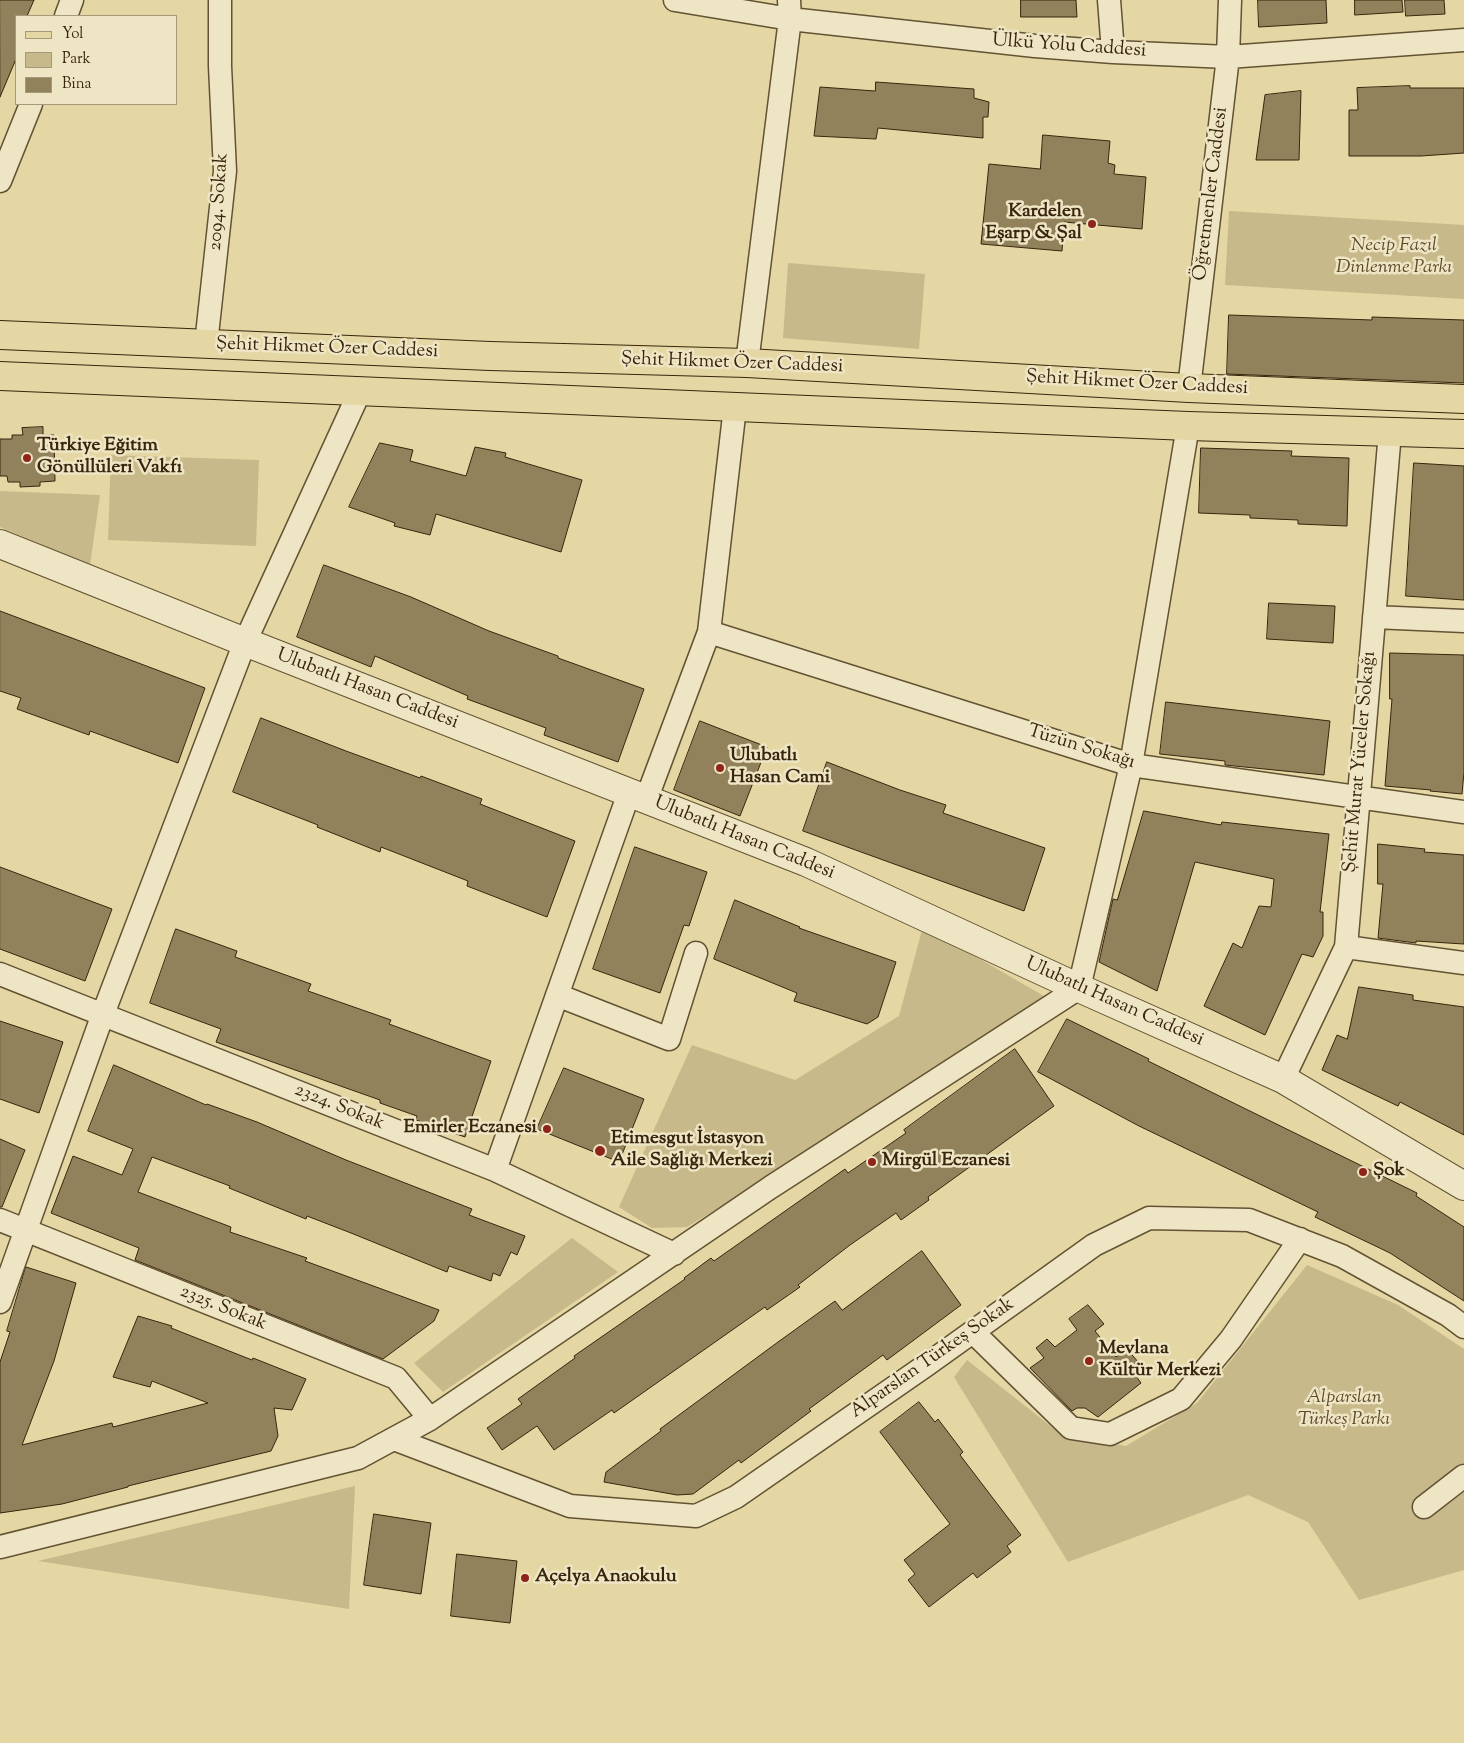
<!DOCTYPE html>
<meta charset="utf-8">
<style>
body{margin:0}
#map{position:relative;width:1464px;height:1743px;overflow:hidden;background:#e5d7a4;font-family:"Sorts Mill Goudy",serif}
canvas{display:block}
.legend{position:absolute;left:15px;top:15px;width:162px;height:90px;box-sizing:border-box;background:#eee5c4;border:1px solid #a5987b;margin:0;padding:6px 9px;list-style:none;font-size:15px;color:#38250d}
.legend li{display:flex;align-items:center;gap:10px;height:25px}
.legend b{width:25px;border:1px solid #a5987b}
</style>
<div id="map">
<canvas width="1464" height="1743"></canvas>
<ul class="legend">
<li><b style="height:6px;background:#e5d7a4"></b>Yol</li>
<li><b style="height:14px;background:#c8b98a"></b>Park</li>
<li><b style="height:14px;background:#92825c"></b>Bina</li>
</ul>
</div>
<script>
const c = document.querySelector('canvas').getContext('2d');
c.lineJoin = 'round';
function fill(path, color) { c.fillStyle = color; c.fill(path, 'evenodd'); }
function strokePath(path, color, width, dash) { c.strokeStyle = color; c.lineWidth = width; c.lineCap = dash ? 'butt' : 'round'; c.setLineDash(dash || []); c.stroke(path); }
function drawText(font, color, halo, rows, align = 'center') {
  c.font = font + ' "Sorts Mill Goudy",serif'; c.lineWidth = 5; c.setLineDash([]); c.textBaseline = 'middle'; c.strokeStyle = halo; c.fillStyle = color; for (const [text, x, y, turn = 0] of rows) {
    c.save(); c.translate(x, y); c.rotate((+turn || 0) * Math.PI / 180); c.textAlign = isNaN(turn) ? turn : align; if (halo) c.strokeText(text, 0, 0); c.fillText(text, 0, 0); c.restore();
  }
}
fill(new Path2D(`
 M 1229,211 L 1464,225 L 1464,299 L 1225,285 Z
 M 788,263 L 925,274 L 919,349 L 783,338 Z
 M 111,455 L 259,460 L 256,546 L 108,540 Z
 M 0,491 L 100,495 L 90,565 L 0,527 Z
 M 923,926 L 1056,1003 L 687,1227 L 652,1228 L 619,1207 L 692,1045 L 795,1080 L 899,1016 Z
 M 572,1238 L 618,1272 L 443,1392 L 414,1363 Z
 M 1307,1265 L 1398,1305 L 1464,1349 L 1464,1570 L 1359,1600 L 1308,1522 L 1248,1495 L 1068,1562 L 954,1377 L 967,1360 L 1062,1435 L 1126,1446 L 1197,1403 Z
 M 355,1486 L 349,1609 L 38,1561 Z`), '#c8b98a');
const building = new Path2D(`
 M 0,0 L 34,0 L 27,16 L 16,16 L 16,59 L 0,97 Z
 M 1021,0 L 1076,0 L 1077,17 L 1021,17 Z
 M 1258,0 L 1326,0 L 1327,23 L 1259,27 Z
 M 1355,0 L 1402,0 L 1403,12 L 1355,15 Z
 M 1405,0 L 1444,0 L 1445,14 L 1406,16 Z
 M 876,82 L 974,89 L 974,98 L 989,102 L 988,117 L 983,117 L 983,138 L 878,128 L 876,139 L 814,136 L 820,87 L 875,91 Z
 M 1410,86 L 1410,88 L 1464,88 L 1464,153 L 1421,156 L 1349,156 L 1349,110 L 1358,110 L 1357,88 Z
 M 1301,91 L 1299,160 L 1256,160 L 1265,95 Z
 M 1043,135 L 1110,141 L 1108,163 L 1115,165 L 1114,174 L 1146,177 L 1142,229 L 1064,222 L 1062,251 L 981,244 L 989,164 L 1040,169 Z
 M 1229,315 L 1372,320 L 1372,317 L 1464,320 L 1464,383 L 1227,374 Z
 M 43,427 L 43,435 L 54,435 L 55,481 L 40,482 L 40,486 L 20,487 L 20,482 L 8,482 L 7,476 L 0,476 L 0,439 L 12,439 L 12,435 L 23,435 L 22,428 Z
 M 380,443 L 413,450 L 410,461 L 466,476 L 475,447 L 506,453 L 505,457 L 582,480 L 561,552 L 436,514 L 430,535 L 394,526 L 395,523 L 349,507 Z
 M 1201,448 L 1292,451 L 1291,456 L 1349,458 L 1347,526 L 1298,524 L 1298,520 L 1250,518 L 1250,515 L 1199,513 Z
 M 1414,463 L 1464,466 L 1464,600 L 1406,596 Z
 M 324,565 L 411,597 L 489,631 L 558,656 L 558,658 L 644,689 L 618,762 L 544,735 L 546,728 L 467,699 L 468,696 L 375,656 L 371,667 L 297,637 Z
 M 1269,603 L 1335,606 L 1333,643 L 1267,639 Z
 M 0,611 L 205,688 L 178,763 L 90,731 L 89,735 L 17,709 L 21,698 L 0,691 Z
 M 1390,653 L 1464,655 L 1464,772 L 1462,794 L 1430,791 L 1431,790 L 1385,786 L 1392,699 L 1390,699 Z
 M 1166,702 L 1330,721 L 1324,775 L 1225,765 L 1225,761 L 1160,754 Z
 M 261,718 L 346,751 L 420,778 L 421,776 L 482,799 L 480,804 L 575,841 L 547,917 L 467,886 L 468,881 L 381,847 L 380,852 L 317,827 L 318,825 L 233,792 Z
 M 700,721 L 767,747 L 740,816 L 674,790 Z
 M 827,762 L 900,790 L 946,805 L 943,813 L 1045,848 L 1024,911 L 803,831 Z
 M 1144,811 L 1221,825 L 1222,822 L 1329,834 L 1320,912 L 1323,912 L 1323,936 L 1313,957 L 1302,954 L 1265,1035 L 1204,1006 L 1233,943 L 1242,948 L 1259,906 L 1271,907 L 1274,879 L 1195,862 L 1157,991 L 1099,962 L 1113,899 L 1117,900 Z
 M 1378,844 L 1425,849 L 1424,852 L 1464,855 L 1464,944 L 1416,941 L 1416,943 L 1378,938 L 1383,884 L 1378,884 Z
 M 635,847 L 707,872 L 689,926 L 684,925 L 660,993 L 593,969 Z
 M 0,867 L 112,909 L 85,981 L 0,949 Z
 M 735,900 L 800,927 L 799,928 L 896,962 L 878,1017 L 867,1024 L 794,1001 L 797,993 L 714,959 Z
 M 176,929 L 237,951 L 235,957 L 311,984 L 308,991 L 391,1020 L 389,1024 L 491,1061 L 465,1137 L 416,1120 L 417,1116 L 380,1103 L 380,1100 L 216,1042 L 221,1029 L 150,1003 Z
 M 1359,987 L 1413,995 L 1413,1000 L 1464,1007 L 1464,1135 L 1400,1102 L 1398,1106 L 1322,1070 L 1337,1035 L 1347,1039 Z
 M 1067,1019 L 1149,1059 L 1148,1061 L 1417,1193 L 1416,1196 L 1464,1227 L 1464,1301 L 1390,1253 L 1315,1217 L 1318,1212 L 1139,1126 L 1038,1072 Z
 M 0,1021 L 63,1042 L 39,1113 L 0,1099 Z
 M 1015,1049 L 1054,1106 L 928,1197 L 929,1200 L 901,1220 L 896,1213 L 850,1245 L 798,1285 L 800,1287 L 767,1310 L 765,1307 L 614,1413 L 612,1410 L 554,1450 L 537,1426 L 502,1450 L 487,1428 L 522,1404 L 518,1399 L 575,1358 L 574,1356 L 685,1279 L 684,1278 L 711,1258 L 714,1261 L 845,1169 L 848,1173 L 906,1133 L 904,1130 Z
 M 114,1065 L 206,1105 L 207,1104 L 257,1122 L 346,1160 L 472,1209 L 469,1215 L 525,1236 L 517,1255 L 511,1252 L 500,1276 L 493,1273 L 491,1281 L 449,1266 L 447,1272 L 351,1233 L 307,1216 L 306,1219 L 229,1188 L 230,1186 L 152,1157 L 138,1192 L 231,1227 L 230,1232 L 307,1258 L 305,1261 L 439,1310 L 434,1321 L 383,1359 L 135,1260 L 139,1248 L 51,1213 L 73,1156 L 122,1175 L 133,1149 L 88,1131 Z
 M 564,1068 L 644,1099 L 619,1162 L 537,1129 Z
 M 0,1139 L 25,1150 L 2,1207 L 0,1207 Z
 M 922,1251 L 961,1305 L 887,1360 L 883,1355 L 809,1409 L 811,1411 L 741,1463 L 739,1460 L 693,1494 L 677,1495 L 604,1482 L 606,1472 L 661,1431 L 660,1429 L 778,1342 L 835,1301 L 842,1310 Z
 M 26,1267 L 76,1283 L 54,1361 L 22,1445 L 112,1423 L 113,1427 L 208,1403 L 152,1381 L 150,1387 L 113,1377 L 138,1316 L 172,1326 L 171,1328 L 252,1360 L 253,1358 L 306,1379 L 292,1410 L 274,1408 L 278,1436 L 271,1451 L 128,1486 L 128,1487 L 62,1504 L 0,1513 L 0,1362 L 10,1332 L 7,1331 Z
 M 1088,1305 L 1104,1324 L 1095,1331 L 1116,1357 L 1127,1349 L 1139,1363 L 1131,1369 L 1141,1383 L 1098,1417 L 1085,1408 L 1077,1408 L 1072,1411 L 1030,1368 L 1044,1358 L 1036,1348 L 1047,1339 L 1055,1347 L 1077,1330 L 1069,1319 Z
 M 919,1402 L 935,1422 L 938,1419 L 963,1452 L 960,1455 L 1021,1535 L 1007,1546 L 1011,1552 L 977,1578 L 973,1573 L 929,1607 L 908,1580 L 915,1574 L 904,1560 L 950,1524 L 880,1432 Z
 M 374,1514 L 431,1523 L 421,1594 L 364,1585 Z
 M 457,1554 L 517,1561 L 510,1623 L 451,1616 Z`);
fill(building, '#92825c');
strokePath(building, '#38250d', 1);
const minor = new Path2D(`
 M 675,0 L 790,19 L 1035,46 L 1113,52 L 1228,57 L 1464,40
 M 1109,0 L 1113,52
 M 66,16 L 72,0
 M 0,181 L 31,104
 M 206,344 L 225,171 L 220,66 L 220,0
 M 747,363 L 790,19 L 789,0
 M 1189,388 L 1228,57 L 1230,0
 M 1374,617 L 1464,621
 M 709,632 L 1131,765 L 1464,812
 M 646,800 L 709,632 L 735,407
 M 1346,947 L 1464,963
 M 0,974 L 495,1170 L 674,1254
 M 557,995 L 669,1039 L 696,953
 M 1283,1079 L 1346,947 L 1390,432
 M 495,1170 L 629,793
 M 0,1220 L 396,1378 L 430,1419
 M 0,1302 L 103,1014 L 245,642 L 360,391
 M 973,1332 L 1071,1428 L 1110,1434 L 1181,1399 L 1231,1339 L 1300,1239
 M 394,1439 L 570,1506 L 696,1516 L 736,1497 L 925,1366 L 1094,1245 L 1149,1218 L 1249,1220 L 1342,1256 L 1448,1315 L 1464,1327
 M 1424,1507 L 1464,1476
 M 0,1547 L 358,1458 L 430,1419 L 771,1187 L 1079,988 L 1131,765 L 1188,426`);
const tertiary = new Path2D(`
 M 0,544 L 245,642 L 806,862 L 1079,988 L 1283,1079 L 1464,1186`);
const primary = new Path2D(`
 M 0,335 L 490,356 L 747,363 L 1189,388 L 1464,399
 M 0,376 L 1188,426 L 1464,434`);
strokePath(minor, '#635233', 25);
strokePath(tertiary, '#635233', 30);
strokePath(primary, '#38250d', 30);
strokePath(minor, '#eee5c4', 22);
strokePath(tertiary, '#eee5c4', 28);
strokePath(primary, '#e5d7a4', 28);
for (const [x, y, r, color] of [
 [1092,224,5,"#8f2418"],
 [27,458,5,"#8f2418"],
 [720,768,5,"#8f2418"],
 [547,1129,5,"#8f2418"],
 [600,1151,6,"#8f2418"],
 [872,1162,5,"#8f2418"],
 [1363,1172,5,"#8f2418"],
 [1089,1361,5,"#8f2418"],
 [525,1578,5,"#8f2418"]
]) { const dot = new Path2D(); dot.arc(x, y, r, 0, 2 * Math.PI); c.fillStyle = color; c.fill(dot); strokePath(dot, '#eee5c4', 2); }
drawText('19px', '#38250d', '#eee5c4', [
 ["Ülkü Yolu Caddesi",1069,47,4],
 ["Öğretmenler Caddesi",1212,194,-83],
 ["2094. Sokak",220,202,-86],
 ["Şehit Hikmet Özer Caddesi",327,349,2],
 ["Şehit Hikmet Özer Caddesi",732,364,2],
 ["Şehit Hikmet Özer Caddesi",1137,384,3],
 ["Ulubatlı Hasan Caddesi",367,690,21],
 ["Tüzün Sokağı",1081,748,17],
 ["Şehit Murat Yüceler Sokağı",1361,762,-85],
 ["Ulubatlı Hasan Caddesi",744,839,22],
 ["Ulubatlı Hasan Caddesi",1114,1003,24],
 ["2324. Sokak",339,1108,22],
 ["2325. Sokak",223,1309,22],
 ["Alparslan Türkeş Sokak",933,1359,-35]
]);
drawText('bold 19px', '#38250d', '#eee5c4', [
 ["Kardelen",1082,213,"right"],
 ["Eşarp & Şal",1082,235,"right"],
 ["Türkiye Eğitim",37,447],
 ["Gönüllüleri Vakfı",37,469],
 ["Ulubatlı",730,757],
 ["Hasan Cami",730,779],
 ["Emirler Eczanesi",537,1129,"right"],
 ["Etimesgut İstasyon",611,1140],
 ["Aile Sağlığı Merkezi",611,1162],
 ["Mirgül Eczanesi",882,1162],
 ["Şok",1373,1172],
 ["Mevlana",1099,1350],
 ["Kültür Merkezi",1099,1372],
 ["Açelya Anaokulu",535,1578]
], 'left');
drawText('italic 19px', '#5c4a2c', '#eee5c4', [
 ["Necip Fazıl",1394,247],
 ["Dinlenme Parkı",1394,269],
 ["Alparslan",1344,1399],
 ["Türkeş Parkı",1344,1421]
]);
</script>
